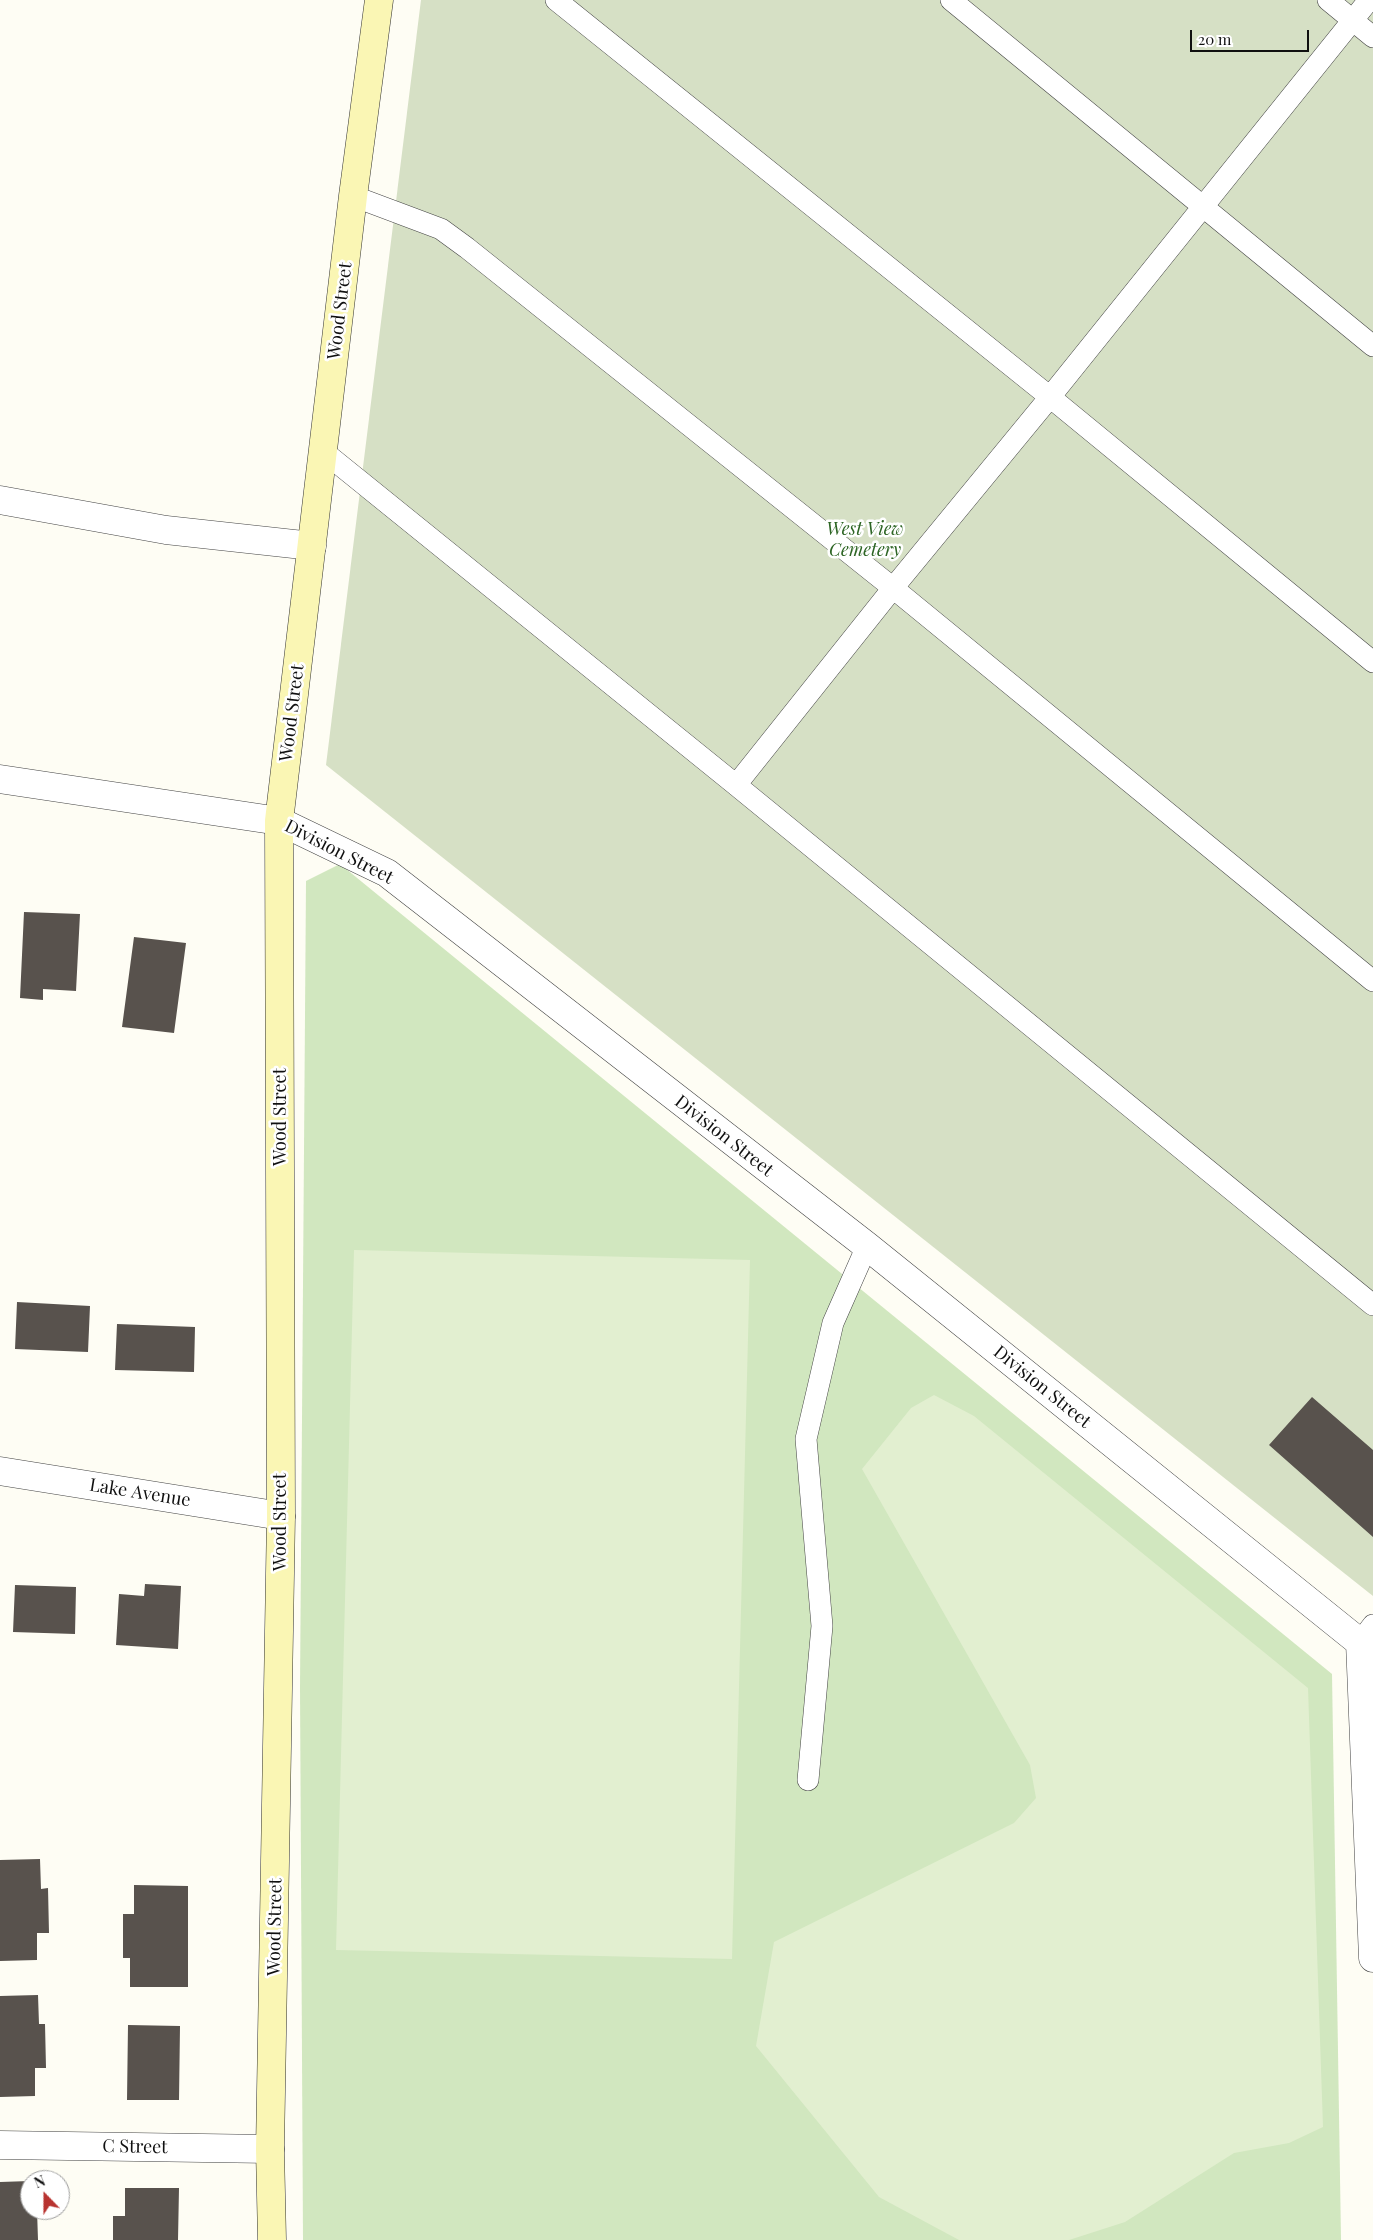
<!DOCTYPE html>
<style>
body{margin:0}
#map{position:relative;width:1373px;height:2240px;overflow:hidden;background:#fefdf4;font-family:"Playfair Display",serif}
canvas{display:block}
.north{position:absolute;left:20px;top:2170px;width:50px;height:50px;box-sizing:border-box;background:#fff;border:1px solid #9f9f9f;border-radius:50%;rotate:338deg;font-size:14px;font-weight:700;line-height:20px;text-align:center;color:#101010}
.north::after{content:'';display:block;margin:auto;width:18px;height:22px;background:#b83330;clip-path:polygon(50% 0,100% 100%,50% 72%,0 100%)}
.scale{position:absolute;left:1190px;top:30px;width:119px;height:22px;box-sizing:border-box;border:2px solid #101010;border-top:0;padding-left:6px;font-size:15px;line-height:18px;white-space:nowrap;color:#101010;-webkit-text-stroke:4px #fff;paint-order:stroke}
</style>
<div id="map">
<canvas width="1373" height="2240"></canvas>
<div class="north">N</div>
<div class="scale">20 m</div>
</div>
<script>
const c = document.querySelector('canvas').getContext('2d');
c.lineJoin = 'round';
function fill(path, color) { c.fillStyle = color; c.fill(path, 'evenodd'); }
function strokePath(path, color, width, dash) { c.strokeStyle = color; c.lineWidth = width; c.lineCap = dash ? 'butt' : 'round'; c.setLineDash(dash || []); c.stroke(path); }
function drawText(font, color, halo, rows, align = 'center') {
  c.font = font + ' "Playfair Display",serif'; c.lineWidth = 5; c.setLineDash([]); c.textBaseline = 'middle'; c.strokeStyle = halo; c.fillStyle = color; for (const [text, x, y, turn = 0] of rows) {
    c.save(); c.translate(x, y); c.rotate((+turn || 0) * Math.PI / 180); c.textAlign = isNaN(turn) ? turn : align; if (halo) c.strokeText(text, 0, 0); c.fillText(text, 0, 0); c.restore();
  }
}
fill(new Path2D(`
 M 340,864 L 1332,1674 L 1341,2240 L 303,2240 L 300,1687 L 306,881 Z`), '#d1e7bf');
fill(new Path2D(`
 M 421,0 L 1373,0 L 1373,1596 L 326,765 Z`), '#d6e0c5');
fill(new Path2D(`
 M 354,1250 L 750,1260 L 732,1959 L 336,1950 Z
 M 934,1395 L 974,1416 L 1308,1688 L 1323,2127 L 1289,2143 L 1234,2153 L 1125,2222 L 1069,2240 L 959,2240 L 879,2197 L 756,2046 L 774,1942 L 1014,1823 L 1036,1798 L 1030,1765 L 862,1469 L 911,1408 Z`), '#e2efd0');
fill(new Path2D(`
 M 24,912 L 80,914 L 76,991 L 43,989 L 43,1000 L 20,998 Z
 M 134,937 L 186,943 L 174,1033 L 122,1027 Z
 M 17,1302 L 90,1306 L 88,1352 L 15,1349 Z
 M 117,1324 L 195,1327 L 194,1372 L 115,1370 Z
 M 1312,1397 L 1373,1450 L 1373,1537 L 1269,1445 Z
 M 145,1584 L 181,1586 L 178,1649 L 116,1645 L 119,1594 L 144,1596 Z
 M 15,1585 L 76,1587 L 75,1634 L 13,1632 Z
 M 40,1859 L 41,1889 L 48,1888 L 49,1933 L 37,1933 L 37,1960 L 0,1961 L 0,1860 Z
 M 134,1885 L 188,1886 L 188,1987 L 130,1987 L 130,1958 L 123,1958 L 123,1914 L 134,1914 Z
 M 38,1995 L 39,2024 L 45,2024 L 46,2068 L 35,2068 L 35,2096 L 0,2097 L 0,1996 Z
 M 128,2025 L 180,2026 L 179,2100 L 127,2100 Z
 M 30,2181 L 30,2210 L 37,2210 L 38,2240 L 0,2240 L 0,2182 Z
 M 125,2188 L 179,2188 L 178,2240 L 113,2240 L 113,2216 L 125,2216 Z`), '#58524d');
const lane = new Path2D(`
 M 556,0 L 1050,397 L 1373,662
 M 951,0 L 1373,346
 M 1328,0 L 1373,37
 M 353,196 L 441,229 L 467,248 L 893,588 L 1373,981
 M 324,452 L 736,785 L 893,588 L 1050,397 L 1369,0
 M 736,785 L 1373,1305
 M 1360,1642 L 1373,1625
 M 808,1780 L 822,1626 L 806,1439 L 833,1323 L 867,1246`);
const street = new Path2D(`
 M 0,500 L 166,530 L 312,546
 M 0,779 L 279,821 L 387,873 L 867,1246 L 1373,1653
 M 0,1471 L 281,1516
 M 1360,1642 L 1373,1958
 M 0,2145 L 270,2149`);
const secondary = new Path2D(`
 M 272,2240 L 270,2149 L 281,1516 L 279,821 L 353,196 L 379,0`);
strokePath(lane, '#434343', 22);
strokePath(street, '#434343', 29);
strokePath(secondary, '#323232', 29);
strokePath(lane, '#fff', 21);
strokePath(street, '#fff', 28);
strokePath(secondary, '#faf6b4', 28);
drawText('18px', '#101010', '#fff', [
 ["Wood Street",340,311,-83],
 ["Wood Street",292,713,-83],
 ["Division Street",339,852,27],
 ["Wood Street",280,1117,-90],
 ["Division Street",724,1136,38],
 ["Division Street",1042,1387,39],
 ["Lake Avenue",140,1493,9],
 ["Wood Street",280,1522,-90],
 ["Wood Street",275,1927,-89],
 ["C Street",135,2147,1]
]);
drawText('italic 18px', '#2d6524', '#fff', [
 ["West View",865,529],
 ["Cemetery",865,550]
]);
</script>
